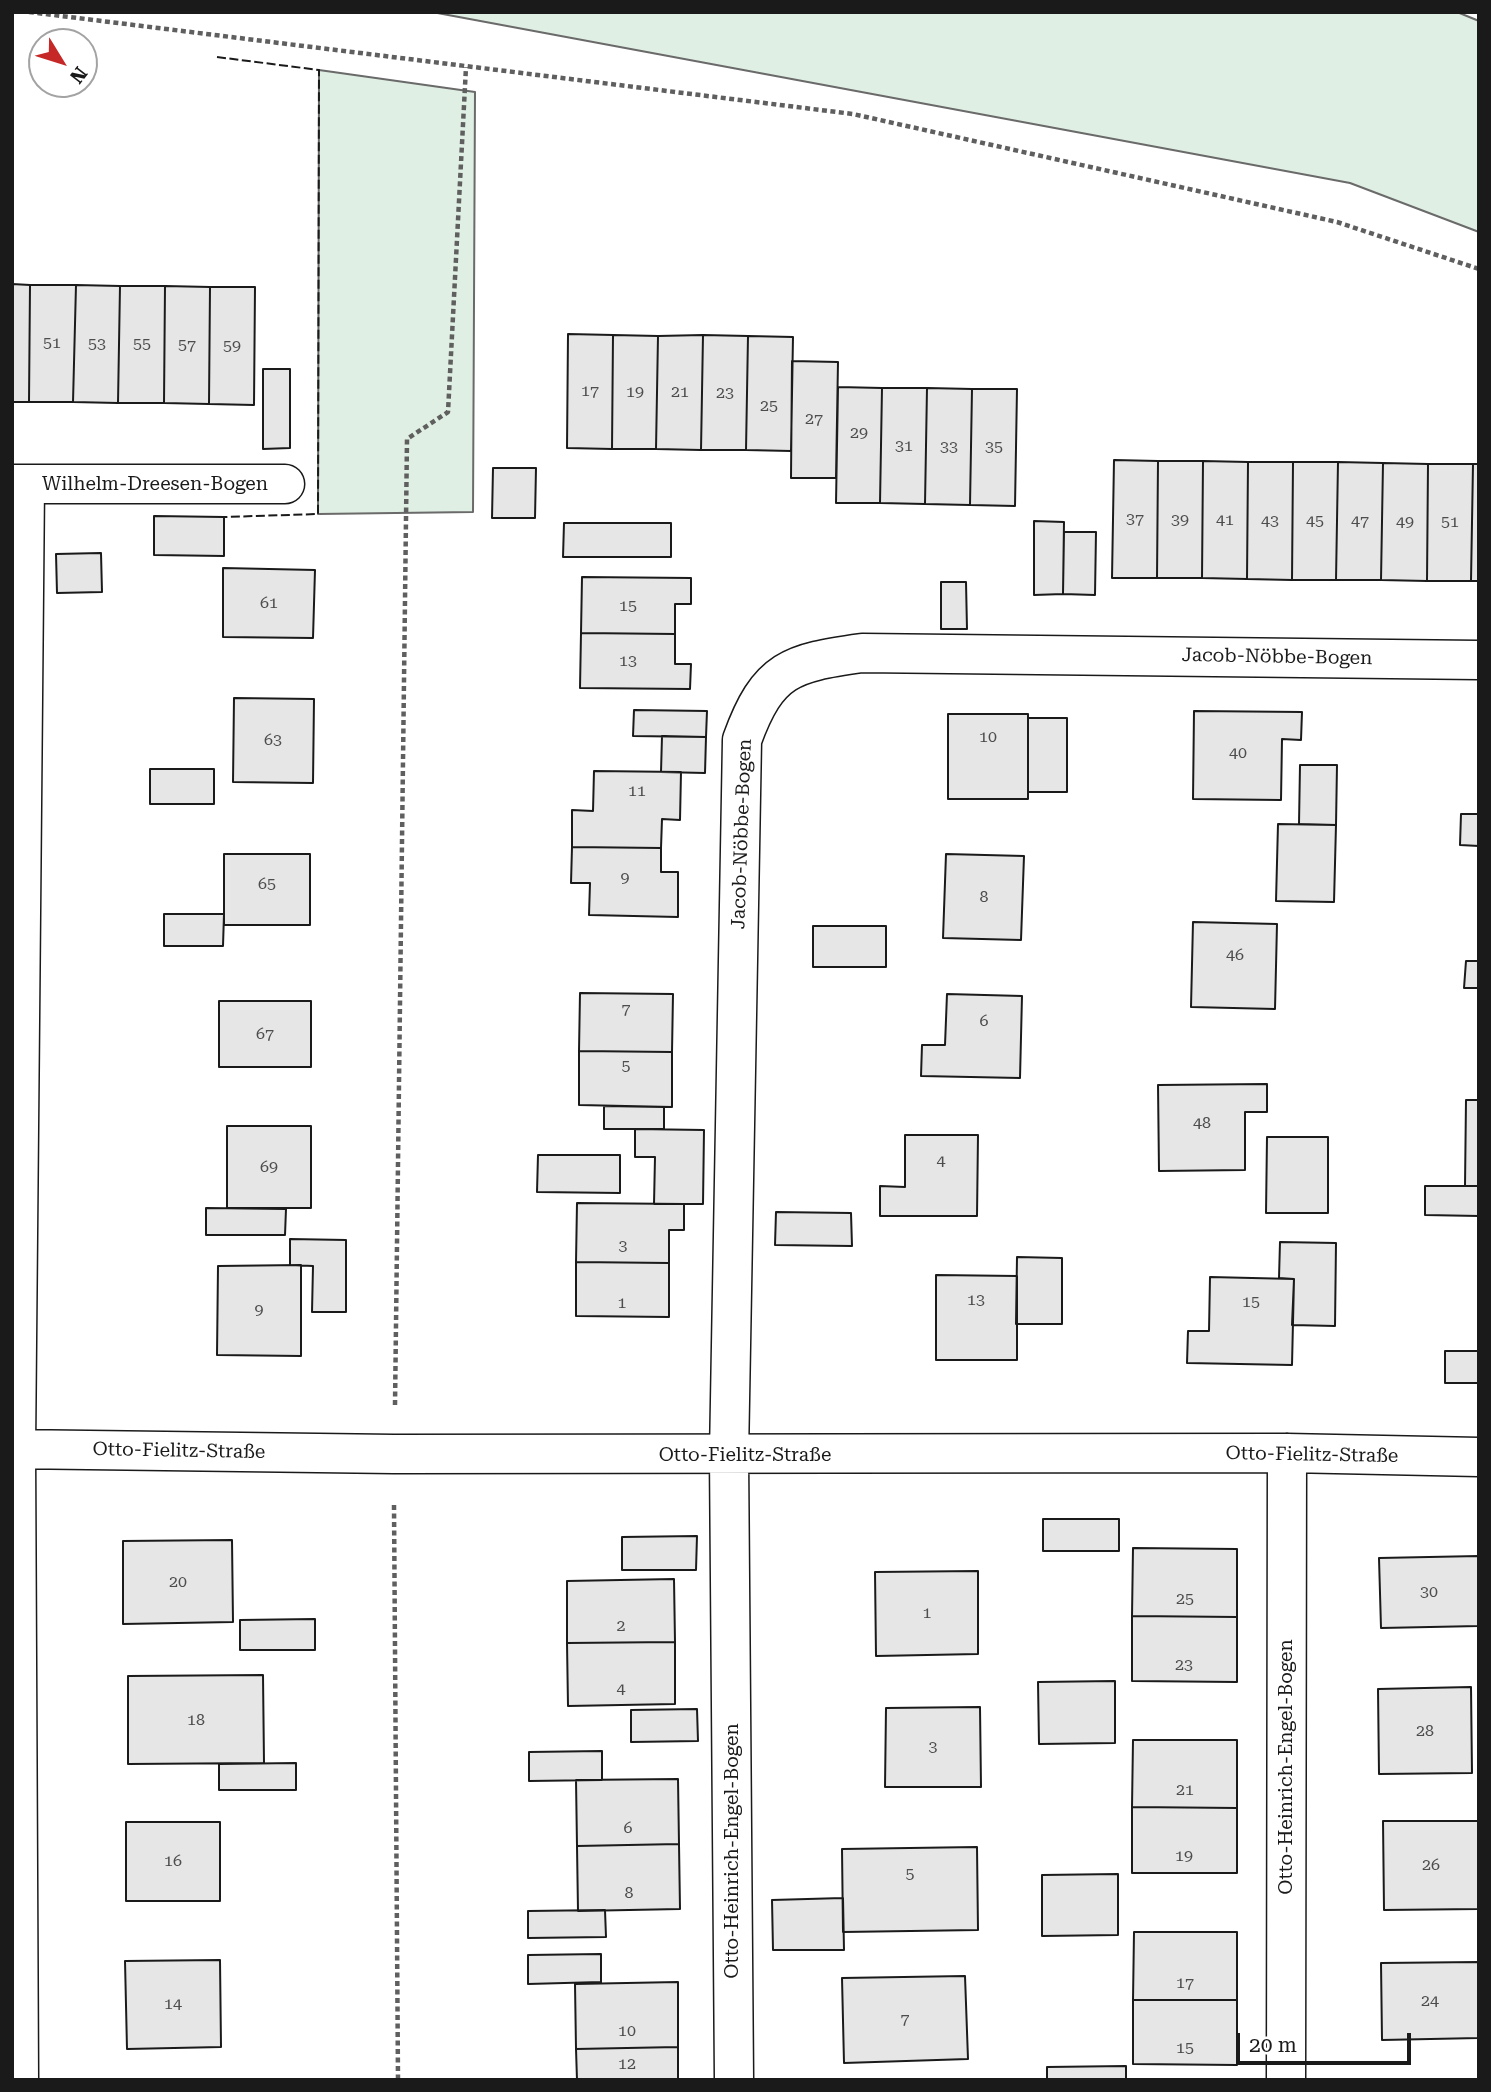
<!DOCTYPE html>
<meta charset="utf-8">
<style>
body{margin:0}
#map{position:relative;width:1491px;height:2092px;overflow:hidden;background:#fff;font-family:"Roboto Serif",serif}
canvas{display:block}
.frame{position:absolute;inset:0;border:14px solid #1a1a1a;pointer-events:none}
.north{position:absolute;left:28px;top:28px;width:70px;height:70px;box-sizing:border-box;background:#fff;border:2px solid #a3a3a3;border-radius:50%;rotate:128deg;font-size:19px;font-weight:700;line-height:28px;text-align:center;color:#1a1a1a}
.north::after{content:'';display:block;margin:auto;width:24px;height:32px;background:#c62828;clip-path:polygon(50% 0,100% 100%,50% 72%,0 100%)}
.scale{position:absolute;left:1236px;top:2033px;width:175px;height:32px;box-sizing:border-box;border:4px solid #1a1a1a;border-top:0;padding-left:9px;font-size:21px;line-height:24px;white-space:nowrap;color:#1a1a1a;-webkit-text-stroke:5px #fff;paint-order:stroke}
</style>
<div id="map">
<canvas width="1491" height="2092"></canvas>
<div class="frame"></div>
<div class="north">N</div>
<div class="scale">20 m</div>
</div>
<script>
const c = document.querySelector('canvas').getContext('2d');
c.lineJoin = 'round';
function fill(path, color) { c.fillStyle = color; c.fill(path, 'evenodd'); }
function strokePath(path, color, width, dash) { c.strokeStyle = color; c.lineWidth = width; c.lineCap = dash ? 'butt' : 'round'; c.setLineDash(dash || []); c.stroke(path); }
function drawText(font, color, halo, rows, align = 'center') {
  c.font = font + ' "Roboto Serif",serif'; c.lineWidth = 5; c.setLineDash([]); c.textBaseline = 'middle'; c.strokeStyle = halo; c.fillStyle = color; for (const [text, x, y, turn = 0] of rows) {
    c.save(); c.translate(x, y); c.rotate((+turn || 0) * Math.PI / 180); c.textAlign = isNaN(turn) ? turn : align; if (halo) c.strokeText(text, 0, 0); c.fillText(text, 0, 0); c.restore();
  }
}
const green = new Path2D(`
 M 432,12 L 1457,12 L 1479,21 L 1479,232 L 1350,183 Z
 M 319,70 L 475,92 L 473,512 L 318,514 Z`);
fill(green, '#e0efe3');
strokePath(green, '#6a6a6a', 2);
const building = new Path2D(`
 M 12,284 L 30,285 L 29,402 L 12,402 Z
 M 30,285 L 76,285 L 73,402 L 29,402 Z
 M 76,285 L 120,286 L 118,403 L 73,402 Z
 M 120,286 L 165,286 L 164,403 L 118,403 Z
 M 165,286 L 210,287 L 209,404 L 164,403 Z
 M 210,287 L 255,287 L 254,405 L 209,404 Z
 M 568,334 L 613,335 L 612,449 L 567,448 Z
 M 613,335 L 658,336 L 656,449 L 612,449 Z
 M 703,335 L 701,450 L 656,449 L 658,336 Z
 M 703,335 L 748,336 L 746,450 L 701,450 Z
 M 748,336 L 793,337 L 791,451 L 746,450 Z
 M 792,361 L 838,362 L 836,478 L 791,478 Z
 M 263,369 L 290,369 L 290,448 L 263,449 Z
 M 838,387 L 882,388 L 880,503 L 836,503 Z
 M 882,388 L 927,388 L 925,504 L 880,503 Z
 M 927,388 L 972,389 L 970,505 L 925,504 Z
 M 972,389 L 1017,389 L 1015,506 L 970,505 Z
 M 1114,460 L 1158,461 L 1157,578 L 1112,578 Z
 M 1158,461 L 1203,461 L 1202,578 L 1157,578 Z
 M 1203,461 L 1248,462 L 1247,579 L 1202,578 Z
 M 1248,462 L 1293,462 L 1292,580 L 1247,579 Z
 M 1293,462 L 1338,462 L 1336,580 L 1292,580 Z
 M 1338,462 L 1383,463 L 1381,580 L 1336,580 Z
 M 1383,463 L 1428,464 L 1427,581 L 1381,580 Z
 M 1428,464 L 1473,464 L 1471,581 L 1427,581 Z
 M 1473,464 L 1479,464 L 1479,581 L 1471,581 Z
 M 493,468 L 536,468 L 535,518 L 492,518 Z
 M 154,516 L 224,517 L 224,556 L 154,555 Z
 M 1034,521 L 1064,522 L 1063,594 L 1034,595 Z
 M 564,523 L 671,523 L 671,557 L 563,557 Z
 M 1064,532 L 1096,532 L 1095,595 L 1063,594 Z
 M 101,553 L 102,592 L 57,593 L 56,554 Z
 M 223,568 L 315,570 L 313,638 L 223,637 Z
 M 582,577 L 691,578 L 691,604 L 675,604 L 675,634 L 581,633 Z
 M 941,582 L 966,582 L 967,629 L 941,629 Z
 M 581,633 L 675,634 L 675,664 L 691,664 L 690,689 L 580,688 Z
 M 234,698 L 314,699 L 313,783 L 233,782 Z
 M 634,710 L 707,711 L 706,737 L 633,736 Z
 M 1194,711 L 1302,712 L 1301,740 L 1282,739 L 1281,800 L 1193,799 Z
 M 948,714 L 1028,714 L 1028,799 L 948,799 Z
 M 1028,718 L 1067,718 L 1067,792 L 1028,792 Z
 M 662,736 L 706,737 L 705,773 L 661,772 Z
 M 1300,765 L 1337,765 L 1336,825 L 1299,824 Z
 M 150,769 L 214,769 L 214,804 L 150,804 Z
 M 594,771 L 681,772 L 680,820 L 662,819 L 661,848 L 572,847 L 572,810 L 593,811 Z
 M 1461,814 L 1479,814 L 1479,846 L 1460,845 Z
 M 1278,824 L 1336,825 L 1334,902 L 1276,901 Z
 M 572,847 L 661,848 L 661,872 L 678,872 L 678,917 L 589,915 L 590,883 L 571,883 Z
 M 224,854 L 310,854 L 310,925 L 224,925 Z
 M 946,854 L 1024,856 L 1021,940 L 943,938 Z
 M 164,914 L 224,914 L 223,946 L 164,946 Z
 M 1193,922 L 1277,924 L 1275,1009 L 1191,1007 Z
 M 813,926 L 886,926 L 886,967 L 813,967 Z
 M 1466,961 L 1479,961 L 1479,988 L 1464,988 Z
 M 580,993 L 673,994 L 672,1052 L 579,1051 Z
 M 947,994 L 1022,996 L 1020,1078 L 921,1076 L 922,1045 L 945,1045 Z
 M 219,1001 L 311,1001 L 311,1067 L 219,1067 Z
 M 579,1051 L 672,1052 L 672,1107 L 579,1105 Z
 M 1267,1084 L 1267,1112 L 1245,1112 L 1245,1170 L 1159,1171 L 1158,1085 Z
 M 1466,1100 L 1479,1100 L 1479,1186 L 1465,1186 Z
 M 604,1106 L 664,1107 L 664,1129 L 604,1129 Z
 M 227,1126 L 311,1126 L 311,1208 L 227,1208 Z
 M 635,1129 L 704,1130 L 703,1204 L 654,1204 L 655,1157 L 635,1157 Z
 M 905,1135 L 978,1135 L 977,1216 L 880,1216 L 880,1186 L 905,1187 Z
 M 1267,1137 L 1328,1137 L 1328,1213 L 1266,1213 Z
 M 538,1155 L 620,1155 L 620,1193 L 537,1192 Z
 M 1425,1186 L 1479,1186 L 1479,1216 L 1425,1215 Z
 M 577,1203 L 684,1204 L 684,1230 L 669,1230 L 669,1263 L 576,1262 Z
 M 206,1208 L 286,1209 L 285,1235 L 206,1235 Z
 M 776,1212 L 851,1213 L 852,1246 L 775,1245 Z
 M 290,1239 L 346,1240 L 346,1312 L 312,1312 L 313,1266 L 290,1265 Z
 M 1280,1242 L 1336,1243 L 1335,1326 L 1292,1325 L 1294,1279 L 1279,1278 Z
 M 1017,1257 L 1062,1258 L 1062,1324 L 1016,1324 Z
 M 576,1262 L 669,1263 L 669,1317 L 576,1316 Z
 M 301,1265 L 301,1356 L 217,1355 L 218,1266 Z
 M 936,1275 L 1017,1276 L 1017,1360 L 936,1360 Z
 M 1210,1277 L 1294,1279 L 1292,1365 L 1187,1363 L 1188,1331 L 1209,1331 Z
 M 1445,1351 L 1479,1351 L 1479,1383 L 1445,1383 Z
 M 1043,1519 L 1119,1519 L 1119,1551 L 1043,1551 Z
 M 697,1536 L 696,1570 L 622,1570 L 622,1537 Z
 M 232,1540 L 233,1622 L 123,1624 L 123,1541 Z
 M 1133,1548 L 1237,1549 L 1237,1617 L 1132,1616 Z
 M 1479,1556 L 1479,1626 L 1381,1628 L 1379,1558 Z
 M 978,1571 L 978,1654 L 876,1656 L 875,1572 Z
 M 674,1579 L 675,1642 L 567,1643 L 567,1581 Z
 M 1132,1616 L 1237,1617 L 1237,1682 L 1132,1681 Z
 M 315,1619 L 315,1650 L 240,1650 L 240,1620 Z
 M 675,1642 L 675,1704 L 568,1706 L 567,1643 Z
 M 263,1675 L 264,1763 L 128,1764 L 128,1676 Z
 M 1115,1681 L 1115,1743 L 1039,1744 L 1038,1682 Z
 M 1471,1687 L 1472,1773 L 1379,1774 L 1378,1689 Z
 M 980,1707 L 981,1787 L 885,1787 L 886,1708 Z
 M 697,1709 L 698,1741 L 631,1742 L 631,1710 Z
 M 1133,1740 L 1237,1740 L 1237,1808 L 1132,1807 Z
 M 602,1751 L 602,1780 L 529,1781 L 529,1752 Z
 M 296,1763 L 296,1790 L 219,1790 L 219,1764 Z
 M 678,1779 L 679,1844 L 577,1846 L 576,1780 Z
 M 1132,1807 L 1237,1808 L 1237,1873 L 1132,1873 Z
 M 1383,1821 L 1479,1821 L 1479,1909 L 1384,1910 Z
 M 126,1822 L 220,1822 L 220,1901 L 126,1901 Z
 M 679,1844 L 680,1909 L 578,1911 L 577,1846 Z
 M 977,1847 L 978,1930 L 843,1932 L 842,1849 Z
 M 1118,1874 L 1118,1935 L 1042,1936 L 1042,1875 Z
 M 843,1898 L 844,1950 L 773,1950 L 772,1900 Z
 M 605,1910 L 606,1937 L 528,1938 L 528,1911 Z
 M 1134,1932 L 1237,1932 L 1237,2000 L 1133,2000 Z
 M 601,1954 L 601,1982 L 528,1984 L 528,1955 Z
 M 220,1960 L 221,2047 L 127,2049 L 125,1961 Z
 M 1479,1962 L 1479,2038 L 1382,2040 L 1381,1963 Z
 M 965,1976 L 968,2059 L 844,2063 L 842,1978 Z
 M 678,1982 L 678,2047 L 576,2049 L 575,1984 Z
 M 1133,2000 L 1237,2000 L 1237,2065 L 1133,2064 Z
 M 678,2047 L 678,2080 L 577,2080 L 576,2049 Z
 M 1126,2066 L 1126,2080 L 1047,2080 L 1047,2067 Z`);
fill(building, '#e6e6e6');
strokePath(building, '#1a1a1a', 2);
const minor = new Path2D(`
 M 12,484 L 285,484
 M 12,1449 L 394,1454 L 1287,1453 L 1479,1457
 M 19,2080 L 16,1449 L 25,484
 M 734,2080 L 729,1455 L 742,740 C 768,668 791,663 862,653 L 1479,660
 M 1286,2080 L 1287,1453`);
strokePath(minor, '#1a1a1a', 41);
strokePath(new Path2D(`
 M 29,12 L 853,114 L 1337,222 L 1479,269
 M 395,1405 L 407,439 L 448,412 L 466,67
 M 394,1505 L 398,2080`), '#5f5f5f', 4.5, [5, 3.5]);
strokePath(minor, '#fff', 38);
strokePath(new Path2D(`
 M 217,57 L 319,70 L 318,514 L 224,517`), '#1a1a1a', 2, [9, 3.5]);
drawText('16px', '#4d4d4d', null, [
 ["51",52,343],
 ["53",97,344],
 ["55",142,344],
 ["57",187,345],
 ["59",232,346],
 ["17",590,391],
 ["19",635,392],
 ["21",680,392],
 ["23",725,393],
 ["25",769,406],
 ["27",814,419],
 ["29",859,433],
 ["31",904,446],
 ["33",949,447],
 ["35",994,447],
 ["37",1135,519],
 ["39",1180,520],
 ["41",1225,520],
 ["43",1270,521],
 ["45",1315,521],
 ["47",1360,521],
 ["49",1405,522],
 ["51",1450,522],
 ["61",269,603],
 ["15",628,606],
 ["13",628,661],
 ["10",988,737],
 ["63",273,740],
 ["40",1238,753],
 ["11",637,791],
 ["9",625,878],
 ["65",267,884],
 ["8",984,897],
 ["46",1235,955],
 ["7",626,1009],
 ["6",984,1021],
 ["67",265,1034],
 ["5",626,1066],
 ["48",1202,1123],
 ["4",941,1161],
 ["69",269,1167],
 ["3",623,1246],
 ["13",976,1300],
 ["15",1251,1302],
 ["1",622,1303],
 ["9",259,1310],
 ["20",178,1582],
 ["30",1429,1592],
 ["25",1185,1599],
 ["1",927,1613],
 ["2",621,1626],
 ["23",1184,1665],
 ["4",621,1689],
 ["18",196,1720],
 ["28",1425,1731],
 ["3",933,1747],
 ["21",1185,1790],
 ["6",628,1828],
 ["19",1184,1856],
 ["16",173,1861],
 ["26",1431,1865],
 ["5",910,1874],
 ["8",629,1893],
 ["17",1185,1983],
 ["24",1430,2001],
 ["14",173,2004],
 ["7",905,2019],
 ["10",627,2031],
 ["15",1185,2048],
 ["12",627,2064]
]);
drawText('19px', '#1a1a1a', '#fff', [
 ["Wilhelm-Dreesen-Bogen",155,484],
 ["Jacob-Nöbbe-Bogen",1277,657,1],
 ["Jacob-Nöbbe-Bogen",742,834,-88],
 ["Otto-Fielitz-Straße",179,1451,1],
 ["Otto-Fielitz-Straße",745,1455],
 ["Otto-Fielitz-Straße",1312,1455,1],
 ["Otto-Heinrich-Engel-Bogen",1286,1767,-90],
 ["Otto-Heinrich-Engel-Bogen",732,1851,-90]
]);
</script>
